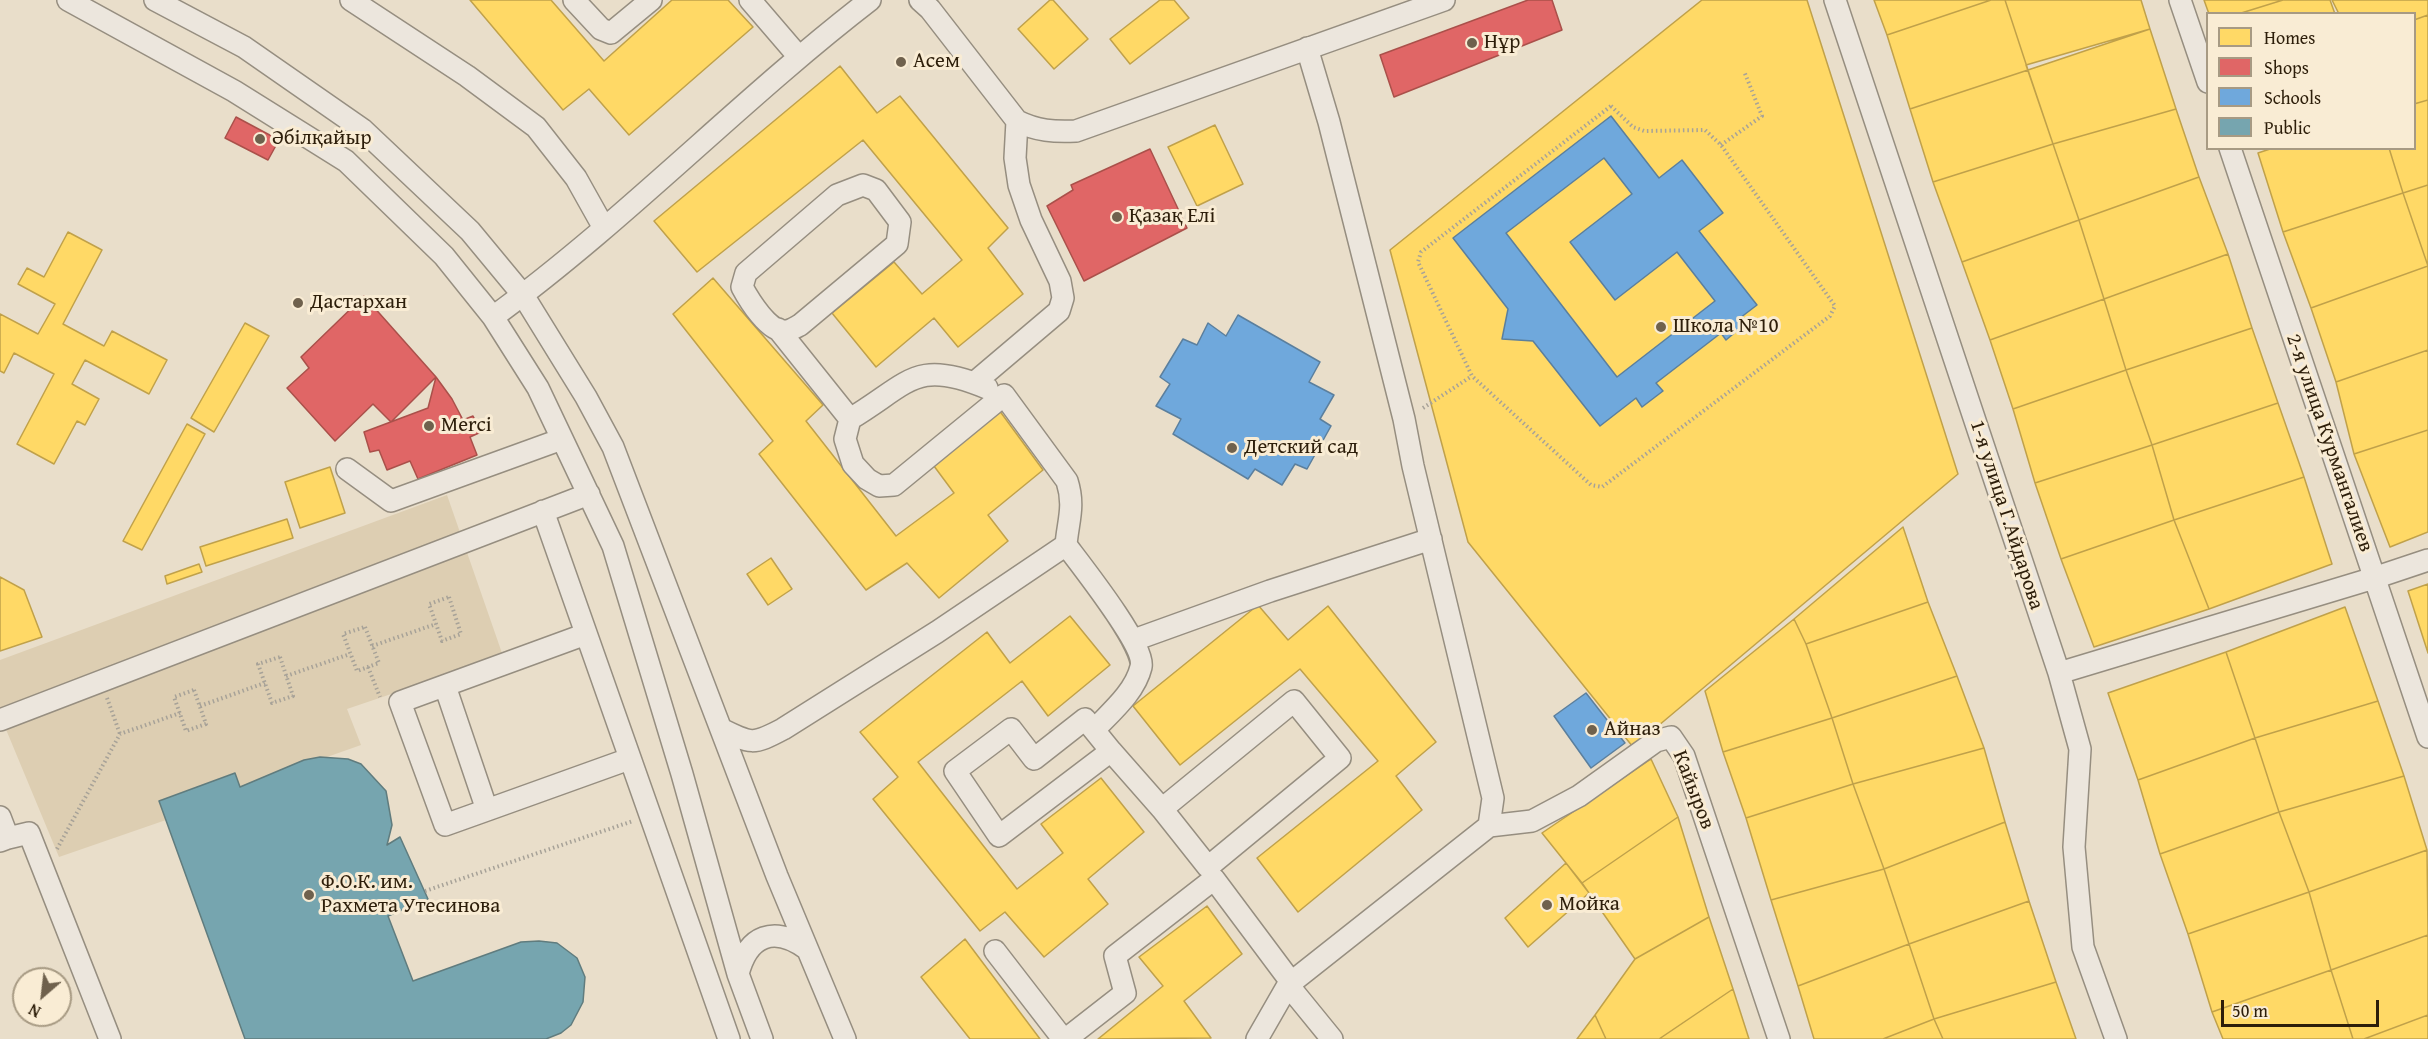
<!DOCTYPE html>
<meta charset="utf-8">
<style>
body{margin:0}
#map{position:relative;width:2428px;height:1039px;overflow:hidden;background:#e9deca;font-family:"Gentium Book Plus",serif}
canvas{display:block}
.legend{position:absolute;left:2206px;top:12px;width:210px;height:138px;box-sizing:border-box;background:#f9ecd4;border:2px solid #a79a83;margin:0;padding:8px 10px;list-style:none;font-size:18px;color:#2d1e0a}
.legend li{display:flex;align-items:center;gap:12px;height:30px}
.legend b{width:30px;border:2px solid #a79a83}
.north{position:absolute;left:12px;top:967px;width:60px;height:60px;box-sizing:border-box;background:#f9ecd4;border:2px solid #a79a83;border-radius:50%;rotate:208deg;font-size:16px;font-weight:700;line-height:24px;text-align:center;color:#2d1e0a}
.north::after{content:'';display:block;margin:auto;width:21px;height:27px;background:#6f614d;clip-path:polygon(50% 0,100% 100%,50% 72%,0 100%)}
.scale{position:absolute;left:2221px;top:1000px;width:158px;height:27px;box-sizing:border-box;border:3px solid #2d1e0a;border-top:0;padding-left:8px;font-size:18px;line-height:21px;white-space:nowrap;color:#2d1e0a;-webkit-text-stroke:4px #f9ecd4;paint-order:stroke}
</style>
<div id="map">
<canvas width="2428" height="1039"></canvas>
<ul class="legend">
<li><b style="height:16px;background:#ffd966"></b>Homes</li>
<li><b style="height:16px;background:#e06666"></b>Shops</li>
<li><b style="height:16px;background:#6fa8dc"></b>Schools</li>
<li><b style="height:16px;background:#76a5af"></b>Public</li>
</ul>
<div class="north">N</div>
<div class="scale">50 m</div>
</div>
<script>
const c = document.querySelector('canvas').getContext('2d');
c.lineJoin = 'round';
function fill(path, color) { c.fillStyle = color; c.fill(path, 'evenodd'); }
function strokePath(path, color, width, dash) { c.strokeStyle = color; c.lineWidth = width; c.lineCap = dash ? 'butt' : 'round'; c.setLineDash(dash || []); c.stroke(path); }
function drawText(font, color, halo, rows, align = 'center') {
  c.font = font + ' "Gentium Book Plus",serif'; c.lineWidth = 6; c.setLineDash([]); c.textBaseline = 'middle'; c.strokeStyle = halo; c.fillStyle = color; for (const [text, x, y, turn = 0] of rows) {
    c.save(); c.translate(x, y); c.rotate((+turn || 0) * Math.PI / 180); c.textAlign = isNaN(turn) ? turn : align; if (halo) c.strokeText(text, 0, 0); c.fillText(text, 0, 0); c.restore();
  }
}
fill(new Path2D(`
 M 447,495 L 503,656 L 347,709 L 361,745 L 327,757 L 304,760 L 240,787 L 234,773 L 159,801 L 166,820 L 59,857 L 0,715 L 0,660 Z`), '#ddceb2');
const homes = new Path2D(`
 M 470,0 L 551,0 L 604,61 L 672,0 L 728,0 L 753,27 L 629,135 L 589,89 L 563,110 Z
 M 1050,0 L 1053,0 L 1088,39 L 1054,69 L 1018,29 Z
 M 1160,0 L 1174,0 L 1189,18 L 1130,64 L 1110,39 Z
 M 1702,0 L 1807,0 L 1958,474 L 1633,747 L 1468,542 L 1390,250 Z
 M 1874,0 L 1991,0 L 1887,35 Z
 M 1991,0 L 2005,0 L 2028,70 L 1910,109 L 1887,35 Z
 M 2005,0 L 2141,0 L 2150,29 L 2028,70 Z
 M 2204,0 L 2283,0 L 2238,14 L 2209,14 Z
 M 2283,0 L 2330,0 L 2335,14 L 2238,14 Z
 M 2332,0 L 2428,0 L 2428,15 L 2414,20 L 2414,14 L 2339,14 Z
 M 2428,15 L 2428,100 L 2414,104 L 2414,20 Z
 M 2150,29 L 2176,109 L 2053,144 L 2026,65 Z
 M 840,66 L 877,113 L 900,96 L 1008,228 L 988,248 L 1023,294 L 958,347 L 934,318 L 876,367 L 832,313 L 894,262 L 922,294 L 962,260 L 863,140 L 697,272 L 654,221 Z
 M 2028,70 L 2053,144 L 1933,182 L 1910,109 Z
 M 2428,100 L 2428,185 L 2403,193 L 2389,148 L 2414,148 L 2414,104 Z
 M 2176,109 L 2199,177 L 2079,220 L 2053,144 Z
 M 1215,125 L 1243,184 L 1197,206 L 1168,147 Z
 M 2053,144 L 2079,220 L 1962,262 L 1933,182 Z
 M 2273,148 L 2389,148 L 2403,193 L 2283,232 L 2258,153 Z
 M 2199,177 L 2228,254 L 2104,299 L 2079,220 Z
 M 2428,185 L 2428,266 L 2403,193 Z
 M 2403,193 L 2428,266 L 2311,308 L 2283,232 Z
 M 2079,220 L 2104,299 L 1990,340 L 1962,262 Z
 M 68,232 L 102,250 L 63,324 L 104,346 L 112,331 L 167,360 L 149,394 L 85,360 L 72,384 L 99,399 L 85,425 L 77,421 L 54,464 L 17,444 L 54,374 L 14,353 L 4,373 L 0,371 L 0,314 L 38,334 L 55,304 L 18,284 L 27,268 L 44,277 Z
 M 2228,254 L 2252,328 L 2126,370 L 2104,299 Z
 M 2428,266 L 2428,350 L 2336,382 L 2311,308 Z
 M 713,278 L 823,405 L 806,421 L 896,536 L 954,493 L 931,462 L 999,410 L 1043,470 L 988,515 L 1008,541 L 939,598 L 907,563 L 866,590 L 759,454 L 773,441 L 673,314 Z
 M 2104,299 L 2126,370 L 2013,409 L 1990,340 Z
 M 245,323 L 269,336 L 214,432 L 191,418 Z
 M 2252,328 L 2278,403 L 2152,445 L 2126,370 Z
 M 2428,350 L 2428,430 L 2354,454 L 2336,382 Z
 M 2126,370 L 2152,445 L 2035,483 L 2013,409 Z
 M 2278,403 L 2304,477 L 2174,520 L 2152,445 Z
 M 187,424 L 205,434 L 142,550 L 123,541 Z
 M 2428,430 L 2428,532 L 2390,547 L 2354,454 Z
 M 2152,445 L 2174,520 L 2061,559 L 2035,483 Z
 M 330,467 L 345,513 L 300,528 L 285,482 Z
 M 2304,477 L 2332,564 L 2209,609 L 2174,520 Z
 M 287,519 L 293,538 L 206,566 L 200,547 Z
 M 2174,520 L 2209,609 L 2094,647 L 2061,559 Z
 M 1903,527 L 1928,602 L 1806,644 L 1794,619 Z
 M 771,558 L 792,589 L 768,605 L 747,574 Z
 M 199,564 L 202,572 L 167,584 L 165,576 Z
 M 0,577 L 24,590 L 42,637 L 0,651 Z
 M 2428,584 L 2428,653 L 2408,591 Z
 M 1928,602 L 1957,676 L 1832,718 L 1806,644 Z
 M 1258,605 L 1288,640 L 1328,606 L 1436,742 L 1396,776 L 1422,810 L 1298,912 L 1257,858 L 1378,761 L 1300,669 L 1180,765 L 1133,706 Z
 M 2345,607 L 2378,701 L 2255,738 L 2226,652 Z
 M 1070,616 L 1110,665 L 1048,716 L 1022,681 L 918,762 L 1017,889 L 1063,853 L 1041,824 L 1101,778 L 1144,832 L 1088,879 L 1108,904 L 1044,957 L 1005,912 L 980,931 L 873,799 L 898,777 L 860,732 L 987,632 L 1010,663 Z
 M 1794,619 L 1806,644 L 1832,718 L 1723,752 L 1705,691 Z
 M 2226,652 L 2255,738 L 2138,780 L 2108,693 Z
 M 1957,676 L 1984,748 L 1853,784 L 1832,718 Z
 M 2378,701 L 2404,776 L 2279,812 L 2255,738 Z
 M 1832,718 L 1853,784 L 1746,818 L 1723,752 Z
 M 2255,738 L 2279,812 L 2160,854 L 2138,780 Z
 M 1984,748 L 2005,822 L 1884,869 L 1853,784 Z
 M 1651,759 L 1678,817 L 1582,883 L 1542,833 Z
 M 2404,776 L 2427,850 L 2309,892 L 2279,812 Z
 M 1853,784 L 1884,869 L 1771,900 L 1746,818 Z
 M 2279,812 L 2309,892 L 2188,934 L 2160,854 Z
 M 1678,817 L 1709,917 L 1635,959 L 1582,883 Z
 M 2005,822 L 2029,901 L 1909,944 L 1884,869 Z
 M 2427,850 L 2428,935 L 2331,970 L 2309,892 Z
 M 1566,863 L 1589,893 L 1528,947 L 1505,918 Z
 M 1884,869 L 1909,944 L 1798,986 L 1771,900 Z
 M 2309,892 L 2331,970 L 2212,1012 L 2188,934 Z
 M 2029,901 L 2056,982 L 1934,1019 L 1909,944 Z
 M 1207,906 L 1242,954 L 1184,1001 L 1211,1038 L 1098,1039 L 1163,986 L 1139,957 Z
 M 1709,917 L 1733,989 L 1659,1039 L 1606,1039 L 1595,1015 L 1635,959 Z
 M 2428,935 L 2428,1015 L 2364,1039 L 2353,1039 L 2331,970 Z
 M 965,939 L 1040,1039 L 970,1039 L 921,977 Z
 M 1909,944 L 1934,1019 L 1883,1039 L 1814,1039 L 1798,986 Z
 M 2331,970 L 2353,1039 L 2223,1039 L 2212,1012 Z
 M 2056,982 L 2076,1039 L 1943,1039 L 1934,1019 Z
 M 1733,989 L 1749,1039 L 1659,1039 Z
 M 1595,1015 L 1606,1039 L 1577,1039 Z
 M 2428,1015 L 2428,1039 L 2364,1039 Z
 M 1934,1019 L 1943,1039 L 1883,1039 Z`);
fill(homes, '#ffd966');
strokePath(homes, '#c0a14a', 1.5);
const shops = new Path2D(`
 M 1528,0 L 1552,0 L 1562,30 L 1394,97 L 1380,55 Z
 M 236,117 L 279,140 L 268,160 L 225,138 Z
 M 1150,149 L 1187,228 L 1084,281 L 1047,206 L 1073,190 L 1071,185 Z
 M 364,296 L 436,377 L 391,422 L 373,404 L 335,441 L 287,388 L 309,368 L 301,357 Z
 M 436,377 L 452,399 L 463,420 L 473,416 L 481,432 L 470,437 L 477,455 L 418,479 L 410,461 L 387,470 L 379,450 L 370,452 L 364,432 L 428,408 Z`);
fill(shops, '#e06666');
strokePath(shops, '#aa504a', 1.5);
const schools = new Path2D(`
 M 1611,116 L 1659,178 L 1682,160 L 1723,213 L 1699,231 L 1757,305 L 1740,318 L 1745,324 L 1726,340 L 1721,333 L 1656,383 L 1663,391 L 1642,407 L 1636,398 L 1600,426 L 1533,341 L 1502,339 L 1508,309 L 1453,238 ZM 1604,158 L 1632,194 L 1570,242 L 1615,300 L 1677,252 L 1715,301 L 1617,377 L 1506,233 Z
 M 1238,315 L 1320,362 L 1309,382 L 1334,395 L 1320,419 L 1331,426 L 1307,469 L 1295,464 L 1282,485 L 1255,469 L 1248,479 L 1173,434 L 1181,419 L 1156,406 L 1170,384 L 1160,377 L 1183,339 L 1197,345 L 1208,323 L 1226,336 Z
 M 1586,693 L 1625,743 L 1591,768 L 1554,716 Z`);
fill(schools, '#6fa8dc');
strokePath(schools, '#5b7f9d', 1.5);
const public = new Path2D(`
 M 320,757 L 348,759 L 361,764 L 386,791 L 392,825 L 387,845 L 400,837 L 428,899 L 388,916 L 413,981 L 521,942 L 539,941 L 557,943 L 577,958 L 585,977 L 583,1002 L 571,1025 L 561,1033 L 546,1039 L 245,1039 L 159,801 L 235,773 L 240,787 L 304,760 Z`);
fill(public, '#76a5af');
strokePath(public, '#607c7e', 1.5);
const minor = new Path2D(`
 M 68,0 L 234,91 L 346,161 L 444,256 L 493,317 L 538,388 L 613,546 L 682,774 L 738,974 L 762,1039
 M 155,0 L 244,47 L 362,129 L 470,231 L 523,295 L 586,397 L 613,447 L 777,876 L 845,1039
 M 351,0 L 467,76 L 536,127 L 576,178 L 604,228
 M 574,0 L 601,29 L 611,33 L 651,0
 M 750,0 L 799,57
 M 920,0 L 930,9 L 1017,121 C 1037,131 1054,132 1076,131 L 1444,0
 M 1835,0 L 2059,673 L 2080,749 L 2074,847 L 2083,947 L 2116,1039
 M 2180,0 L 2208,82
 M 2230,148 L 2428,737
 M 863,185 L 876,190 L 900,222 L 897,244 L 800,325 C 796,327 790,331 786,331 C 769,333 749,300 742,287 L 746,273 L 837,195 Z
 M 493,317 C 626,220 740,100 870,0
 M 778,329 L 850,419 L 845,439 L 853,464 L 867,479 L 879,486 L 894,485 L 1004,395 L 1067,481 C 1075,506 1068,521 1066,545
 M 974,383 L 1059,311 L 1063,298 L 1060,281 L 1031,220 L 1019,185 L 1015,158 L 1017,121
 M 850,419 C 910,383 915,358 987,388
 M 347,469 L 391,501 L 562,439
 M 543,511 L 729,1039
 M 1134,640 L 1270,591 L 1431,539
 M 2059,673 L 2374,578 L 2428,560
 M 445,686 L 487,810 L 445,825 L 400,702 L 586,634
 M 1085,719 L 1111,751 L 999,836 L 955,771 L 1011,729 L 1034,759 Z
 M 0,720 L 589,494
 M 721,729 C 751,744 753,745 783,729 L 937,632 L 1066,545 C 1081,565 1146,647 1141,667 C 1135,692 1111,712 1094,730
 M 1111,751 L 1162,809 L 1208,867 L 1340,758 L 1294,701 L 1162,809
 M 487,810 L 629,759
 M 0,817 L 8,838 L 0,841
 M 1489,826 L 1532,821 L 1579,796 L 1656,741 L 1671,737 L 1684,756 L 1779,1039
 M 8,838 L 29,833 L 110,1039
 M 995,951 L 1063,1039
 M 738,974 C 748,935 774,925 807,949
 M 1288,985 L 1332,1039
 M 1066,1039 L 1125,993 L 1115,956 L 1214,879 L 1291,982
 M 1257,1039 L 1288,985 L 1489,826 L 1493,798 L 1413,466 L 1404,419 L 1329,122 L 1307,48`);
strokePath(minor, '#968e80', 24);
strokePath(new Path2D(`
 M 1611,106 L 1633,127 L 1644,131 L 1705,130 L 1721,145 L 1835,306 L 1830,316 L 1602,487 L 1591,485 L 1472,376 L 1418,262 L 1421,252 Z
 M 1721,145 L 1762,116 L 1744,71
 M 1423,408 L 1472,376
 M 449,597 L 461,634 L 442,641 L 429,604 Z
 M 365,627 L 379,663 L 357,671 L 343,634 Z
 M 372,646 L 436,624
 M 280,657 L 293,696 L 272,703 L 258,664 Z
 M 368,667 L 380,697
 M 286,676 L 350,654
 M 194,690 L 206,724 L 186,731 L 174,697 Z
 M 107,698 L 120,734
 M 200,706 L 265,683
 M 57,849 L 120,734 L 180,713
 M 425,891 L 633,821`), '#a7a298', 4, [1.5, 3]);
strokePath(minor, '#ece6dd', 21);
for (const [x, y, r, color] of [
 [1472,43,6,"#6f614d"],
 [901,62,6,"#6f614d"],
 [260,139,6,"#6f614d"],
 [1117,217,6,"#6f614d"],
 [298,303,6,"#6f614d"],
 [1661,327,6,"#6f614d"],
 [429,426,6,"#6f614d"],
 [1232,448,6,"#6f614d"],
 [1592,730,6,"#6f614d"],
 [309,895,6,"#6f614d"],
 [1547,905,6,"#6f614d"]
]) { const dot = new Path2D(); dot.arc(x, y, r, 0, 2 * Math.PI); c.fillStyle = color; c.fill(dot); strokePath(dot, '#f9ecd4', 2); }
drawText('21px', '#2d1e0a', '#f9ecd4', [
 ["Нұр",1484,43],
 ["Асем",913,62],
 ["Әбілқайыр",272,139],
 ["Қазақ Елі",1129,217],
 ["Дастархан",310,303],
 ["Школа №10",1673,327],
 ["Merci",441,426],
 ["Детский сад",1244,448],
 ["Айназ",1604,730],
 ["Ф.О.К. им.",321,883],
 ["Рахмета Утесинова",321,907],
 ["Мойка",1559,905]
], 'left');
drawText('21px', '#2d1e0a', '#f9ecd4', [
 ["2-я улица Курмангалиев",2329,443,71],
 ["1-я улица Г.Айдарова",2006,515,72],
 ["Кайыров",1693,790,69]
]);
</script>
